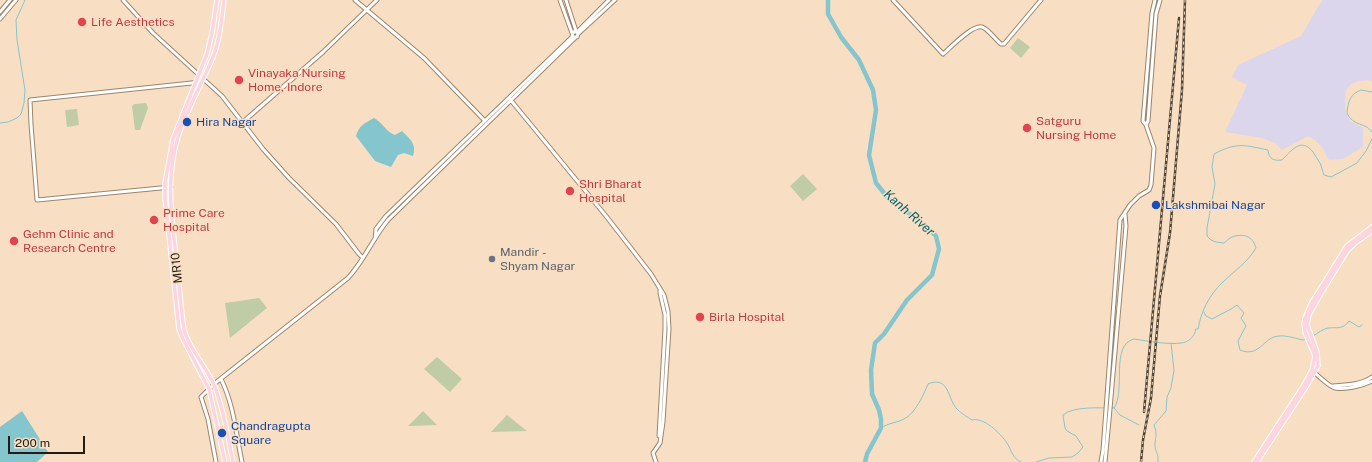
<!DOCTYPE html>
<style>
body{margin:0}
#map{position:relative;width:1372px;height:462px;overflow:hidden;background:#f8dfc4;font-family:"Public Sans",sans-serif}
canvas{display:block}
.scale{position:absolute;left:8px;top:436px;width:77px;height:18px;box-sizing:border-box;border:2px solid #241b12;border-top:0;padding-left:5px;font-size:12px;line-height:14px;white-space:nowrap;color:#241b12;-webkit-text-stroke:3px #f8dfc4;paint-order:stroke}
</style>
<div id="map">
<canvas width="1372" height="462"></canvas>
<div class="scale">200 m</div>
</div>
<script>
const c = document.querySelector('canvas').getContext('2d');
c.lineJoin = 'round';
function fill(path, color) { c.fillStyle = color; c.fill(path, 'evenodd'); }
function strokePath(path, color, width, dash) { c.strokeStyle = color; c.lineWidth = width; c.lineCap = dash ? 'butt' : 'round'; c.setLineDash(dash || []); c.stroke(path); }
function drawText(font, color, halo, rows, align = 'center') {
  c.font = font + ' "Public Sans",sans-serif'; c.lineWidth = 3; c.setLineDash([]); c.textBaseline = 'middle'; c.strokeStyle = halo; c.fillStyle = color; for (const [text, x, y, turn = 0] of rows) {
    c.save(); c.translate(x, y); c.rotate((+turn || 0) * Math.PI / 180); c.textAlign = isNaN(turn) ? turn : align; if (halo) c.strokeText(text, 0, 0); c.fillText(text, 0, 0); c.restore();
  }
}
fill(new Path2D(`
 M 1322,0 L 1372,0 L 1372,82 L 1368,80 L 1359,81 L 1351,84 L 1346,90 L 1345,101 L 1346,112 L 1350,121 L 1363,128 L 1363,147 L 1343,159 L 1329,160 L 1322,147 L 1315,140 L 1308,136 L 1282,150 L 1275,143 L 1262,138 L 1225,132 L 1247,85 L 1232,77 L 1238,65 L 1301,36 Z`), '#dbd6eb');
fill(new Path2D(`
 M 1018,38 L 1030,47 L 1021,58 L 1010,48 Z
 M 146,103 L 148,108 L 140,130 L 135,130 L 132,106 L 134,104 Z
 M 77,109 L 79,125 L 67,127 L 65,110 Z
 M 803,174 L 817,189 L 803,201 L 790,186 Z
 M 259,298 L 267,308 L 230,338 L 225,303 Z
 M 437,357 L 462,379 L 450,392 L 424,369 Z
 M 423,411 L 437,425 L 408,426 Z
 M 507,415 L 527,431 L 491,432 Z`), '#bfcca6');
fill(new Path2D(`
 M 374,118 C 382,122 387,133 395,135 L 402,131 C 410,139 417,144 413,156 L 404,153 L 398,155 L 391,167 L 375,161 L 356,136 C 359,125 365,123 374,118 Z
 M 22,411 L 48,452 L 37,462 L 0,462 L 0,427 Z`), '#85c5cd');
strokePath(new Path2D(`
 M 1372,92 L 1361,90 C 1350,94 1348,102 1347,113 C 1353,127 1366,122 1372,132
 M 0,123 L 8,122 L 17,118 L 21,114 L 24,103 L 25,90 L 17,40 L 16,20 L 25,0
 M 1204,312 L 1206,316 L 1212,319 L 1231,309 L 1237,305 L 1244,313 L 1241,318 L 1246,326 L 1238,341 L 1240,350 C 1260,358 1263,337 1279,336 C 1287,335 1296,339 1304,340 L 1307,339
 M 1313,336 C 1318,333 1323,329 1328,328 C 1336,327 1343,330 1349,321 L 1359,327 L 1362,325
 M 1114,408 L 1120,415 L 1139,425
 M 881,428 C 888,423 896,423 904,419 C 915,414 924,394 928,384 C 947,376 948,395 954,405 C 957,411 966,416 972,420 C 984,417 1000,433 1007,443 C 1012,451 1012,458 1021,462
 M 1036,462 L 1049,458 L 1072,457 L 1078,453 L 1083,447 L 1076,436 L 1067,431 L 1065,428 L 1063,415 C 1073,406 1100,408 1114,408 C 1126,391 1110,345 1134,339 C 1147,341 1169,345 1181,343 C 1189,342 1194,337 1196,329 L 1198,329 C 1201,312 1209,295 1222,283 C 1234,271 1247,263 1256,248 C 1253,236 1243,233 1232,237 C 1229,238 1227,241 1224,243 L 1216,242 L 1211,240 L 1207,236 L 1207,228 L 1215,184 L 1212,167 L 1214,154 C 1237,142 1244,145 1268,150 C 1269,159 1273,161 1282,160 C 1292,150 1301,137 1313,152 C 1315,156 1318,159 1320,163 C 1322,167 1322,171 1324,175 L 1331,177 L 1357,163 L 1366,151 L 1372,139
 M 1158,462 C 1159,453 1155,452 1155,445 C 1155,436 1158,436 1154,425 L 1166,411 L 1167,397 L 1171,388 L 1174,370 L 1171,343`), '#85c5cd', 1);
strokePath(new Path2D(`
 M 828,0 L 828,14 L 841,37 L 859,60 L 873,90 L 876,110 L 869,155 L 876,183 L 888,198 L 925,225 L 936,236 L 939,249 L 932,275 L 907,300 L 884,334 L 875,343 L 871,370 L 872,394 L 879,410 L 881,419 L 881,428 L 867,454 L 865,462`), '#85c5cd', 4.5);
const secondary = new Path2D(`
 M 123,0 L 153,33 L 222,96 L 263,149 L 289,178 L 336,224 L 359,254 L 363,258
 M 355,0 L 424,58 L 485,121
 M 560,0 L 572,33
 M 566,0 L 576,31
 M 893,0 L 943,54 C 950,48 973,24 982,27 C 987,28 996,40 1001,44 L 1004,44 L 1041,0
 M 0,12 L 10,0
 M 0,19 L 16,0
 M 577,32 L 578,34 L 577,37 L 572,37 L 573,32 L 577,32 L 609,0
 M 578,34 L 615,0
 M 509,98 L 606,216 L 651,274 L 664,295 L 668,311 L 669,329 L 663,422 L 660,443 L 653,453 L 656,462
 M 243,122 L 323,52 L 377,0
 M 1146,125 L 1148,121 L 1156,14 L 1160,0
 M 171,187 L 37,200 L 31,124 L 30,100 L 201,82
 M 375,239 L 376,229 L 386,216 L 572,37
 M 1313,371 C 1317,375 1330,387 1335,388 C 1346,390 1362,386 1372,381
 M 221,379 C 234,405 236,434 242,462
 M 1331,386 C 1345,385 1361,385 1372,377
 M 659,436 L 665,329 L 665,315 L 660,293 L 660,290
 M 216,462 L 208,419 L 201,397 L 214,384 L 348,278 C 364,261 373,238 388,220 L 575,38
 M 1101,462 L 1103,450 L 1120,220 L 1130,205 L 1139,196 L 1149,190 L 1151,185 L 1154,148 L 1146,125 L 1143,121 L 1152,13 L 1155,0
 M 1105,462 L 1109,420 L 1126,226 L 1125,214`);
const primary = new Path2D(`
 M 217,0 L 212,33 L 207,54 L 173,139 L 165,183 L 165,198 L 179,329 L 183,339 L 209,389 L 225,462
 M 224,0 C 222,18 220,39 213,57 C 202,84 187,109 178,137 C 165,178 172,222 177,264 C 179,286 181,308 184,330 C 190,351 207,367 215,387 C 224,411 228,437 233,462
 M 1254,462 L 1304,385 L 1312,370 L 1315,356 L 1305,332 L 1304,324 L 1305,318 L 1311,304 L 1347,246 L 1372,227
 M 1257,462 L 1306,387 L 1318,366 L 1317,352 L 1309,330 L 1307,324 L 1309,315 L 1320,295 L 1347,251 L 1355,243 L 1372,231`);
strokePath(secondary, '#9c856c', 5);
strokePath(primary, '#fff', 5.5);
strokePath(secondary, '#fff', 3);
strokePath(primary, '#fdd5df', 3.5);
const rail = new Path2D(`
 M 1144,412 L 1179,18
 M 1141,462 L 1143,440 L 1151,398 L 1160,296 L 1170,233 L 1182,90 L 1185,0`);
strokePath(rail, '#504437', 2.5);
strokePath(rail, '#f8dfc4', 1, [3]);
for (const [x, y, r, color] of [
 [82,22,5,"#e0444e"],
 [239,80,5,"#e0444e"],
 [187,122,5,"#1a4fb4"],
 [1027,128,5,"#e0444e"],
 [570,191,5,"#e0444e"],
 [1156,205,5,"#1a4fb4"],
 [154,220,5,"#e0444e"],
 [14,241,5,"#e0444e"],
 [492,259,4,"#6b7280"],
 [700,317,5,"#e0444e"],
 [222,433,5,"#1a4fb4"]
]) { const dot = new Path2D(); dot.arc(x, y, r, 0, 2 * Math.PI); c.fillStyle = color; c.fill(dot); strokePath(dot, '#f8dfc4', 1.5); }
drawText('12px', '#be3a42', '#f8dfc4', [
 ["Life Aesthetics",91,22],
 ["Vinayaka Nursing",248,73],
 ["Home, Indore",248,87],
 ["Satguru",1036,121],
 ["Nursing Home",1036,135],
 ["Shri Bharat",579,184],
 ["Hospital",579,198],
 ["Prime Care",163,213],
 ["Hospital",163,227],
 ["Gehm Clinic and",23,234],
 ["Research Centre",23,248],
 ["Birla Hospital",709,317]
], 'left');
drawText('12px', '#164399', '#f8dfc4', [
 ["Hira Nagar",196,122],
 ["Lakshmibai Nagar",1165,205],
 ["Chandragupta",231,426],
 ["Square",231,440]
], 'left');
drawText('12px', '#5b616d', '#f8dfc4', [
 ["Mandir -",500,252],
 ["Shyam Nagar",500,266]
], 'left');
drawText('12px', '#241b12', '#f8dfc4', [
 ["MR10",177,268,-96]
]);
drawText('italic 13px', '#04636c', '#f8dfc4', [
 ["Kanh River",909,213,41]
]);
</script>
